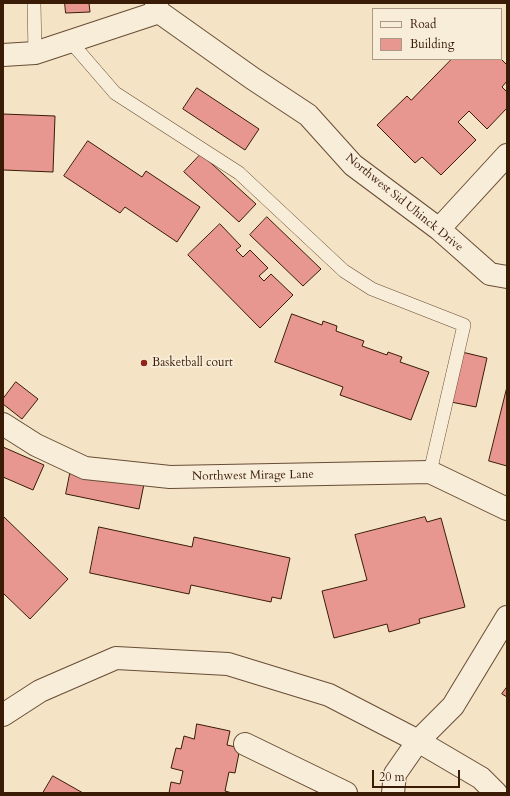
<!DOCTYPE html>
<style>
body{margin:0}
#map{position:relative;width:510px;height:796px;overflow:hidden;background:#f5e3c5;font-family:Cardo,serif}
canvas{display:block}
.frame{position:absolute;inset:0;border:4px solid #391b06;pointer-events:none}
.legend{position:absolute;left:372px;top:8px;width:130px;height:52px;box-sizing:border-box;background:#f8edd9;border:1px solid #ac9985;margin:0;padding:5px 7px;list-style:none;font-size:12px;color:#391b06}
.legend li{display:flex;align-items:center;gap:8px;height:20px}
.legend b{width:20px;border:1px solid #ac9985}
.scale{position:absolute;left:372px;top:770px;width:88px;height:18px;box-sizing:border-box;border:2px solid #391b06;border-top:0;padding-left:5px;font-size:12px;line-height:14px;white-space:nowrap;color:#391b06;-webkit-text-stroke:3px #f8edd9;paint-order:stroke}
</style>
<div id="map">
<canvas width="510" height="796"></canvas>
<div class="frame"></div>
<ul class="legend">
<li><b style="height:5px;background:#f8edd9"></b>Road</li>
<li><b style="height:11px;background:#e7978f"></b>Building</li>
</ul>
<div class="scale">20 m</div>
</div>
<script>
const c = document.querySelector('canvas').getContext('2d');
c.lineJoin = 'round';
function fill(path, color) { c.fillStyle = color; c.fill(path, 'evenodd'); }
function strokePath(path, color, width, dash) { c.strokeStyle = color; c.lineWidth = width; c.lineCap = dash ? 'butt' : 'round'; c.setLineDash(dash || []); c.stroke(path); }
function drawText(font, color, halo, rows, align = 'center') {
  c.font = font + ' Cardo,serif'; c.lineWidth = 3.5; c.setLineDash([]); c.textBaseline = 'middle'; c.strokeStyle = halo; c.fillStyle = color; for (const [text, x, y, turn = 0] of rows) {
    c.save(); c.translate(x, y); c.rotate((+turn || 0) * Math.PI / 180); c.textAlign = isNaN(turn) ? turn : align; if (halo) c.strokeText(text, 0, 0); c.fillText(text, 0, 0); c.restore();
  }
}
const building = new Path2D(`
 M 65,3 L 89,3 L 90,12 L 66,13 Z
 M 452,59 L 501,59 L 507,65 L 507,81 L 502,87 L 507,92 L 507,108 L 487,129 L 469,111 L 458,122 L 476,140 L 441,175 L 422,157 L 415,163 L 377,125 L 407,96 L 411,100 Z
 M 197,88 L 259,129 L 245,150 L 183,109 Z
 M 3,114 L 55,116 L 53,172 L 3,170 Z
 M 88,141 L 142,177 L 146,171 L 200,207 L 177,242 L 125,207 L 120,213 L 64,176 Z
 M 201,154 L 256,204 L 239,222 L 184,172 Z
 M 267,217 L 321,269 L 303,286 L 250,235 Z
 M 220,224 L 241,246 L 236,250 L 243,257 L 250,250 L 268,268 L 259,276 L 264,281 L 271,274 L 293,295 L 260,328 L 188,255 Z
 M 292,314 L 322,325 L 323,321 L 337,326 L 336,331 L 364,341 L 362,346 L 387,355 L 388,352 L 402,357 L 400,362 L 429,372 L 411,420 L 340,395 L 343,387 L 275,362 Z
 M 462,352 L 487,358 L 476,407 L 451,402 Z
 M 16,382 L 38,399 L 22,419 L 3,404 L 3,399 Z
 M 507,387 L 507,466 L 489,461 Z
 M 3,447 L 44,465 L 33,490 L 3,477 Z
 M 71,469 L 144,484 L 139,509 L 66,494 Z
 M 3,516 L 68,579 L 30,619 L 3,593 Z
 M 425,517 L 427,522 L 441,518 L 465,607 L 419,619 L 420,623 L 389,632 L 387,624 L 334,638 L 322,591 L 367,580 L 355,535 Z
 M 99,527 L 192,547 L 194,537 L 290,558 L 281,599 L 272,597 L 271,602 L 191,585 L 189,594 L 90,573 Z
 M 507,687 L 507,697 L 502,694 Z
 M 197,724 L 230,731 L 227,745 L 240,748 L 235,773 L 229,772 L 225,791 L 232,793 L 169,793 L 171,782 L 180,784 L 183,771 L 171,768 L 176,748 L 181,749 L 184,736 L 194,739 Z
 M 53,776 L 83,793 L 43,793 Z`);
fill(building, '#e7978f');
strokePath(building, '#391b06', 1);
const service = new Path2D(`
 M 34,3 L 35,53
 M 70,41 L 115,93 L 239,173 L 344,271 L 372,289 L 464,325 L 430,472`);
const minor = new Path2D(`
 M 156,3 L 159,12 L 252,78 L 308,115 L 353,165 L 439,229 L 490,274 L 507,277
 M 3,55 L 35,53 L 159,12
 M 439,229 L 507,155
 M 3,424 L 36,445 L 85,468 L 170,477 L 430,472 L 507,509
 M 3,715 L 40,691 L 116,658 L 228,664 L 329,695 L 418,741 L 481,778 L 496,793
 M 245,744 L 346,793
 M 393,793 L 395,774 L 418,741 L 453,706 L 507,617`);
strokePath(service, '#684d36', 14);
strokePath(minor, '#684d36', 24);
strokePath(service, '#f8edd9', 13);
strokePath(minor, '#f8edd9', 22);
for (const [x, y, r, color] of [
 [144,363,4,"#8f2418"]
]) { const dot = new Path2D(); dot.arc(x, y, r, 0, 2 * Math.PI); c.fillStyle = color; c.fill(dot); strokePath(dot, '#f8edd9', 1.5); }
drawText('12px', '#391b06', '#f8edd9', [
 ["Northwest Sid Uhinck Drive",404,203,39],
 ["Northwest Mirage Lane",253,476,-1]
]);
drawText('12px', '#391b06', '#f8edd9', [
 ["Basketball court",152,363]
], 'left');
</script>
